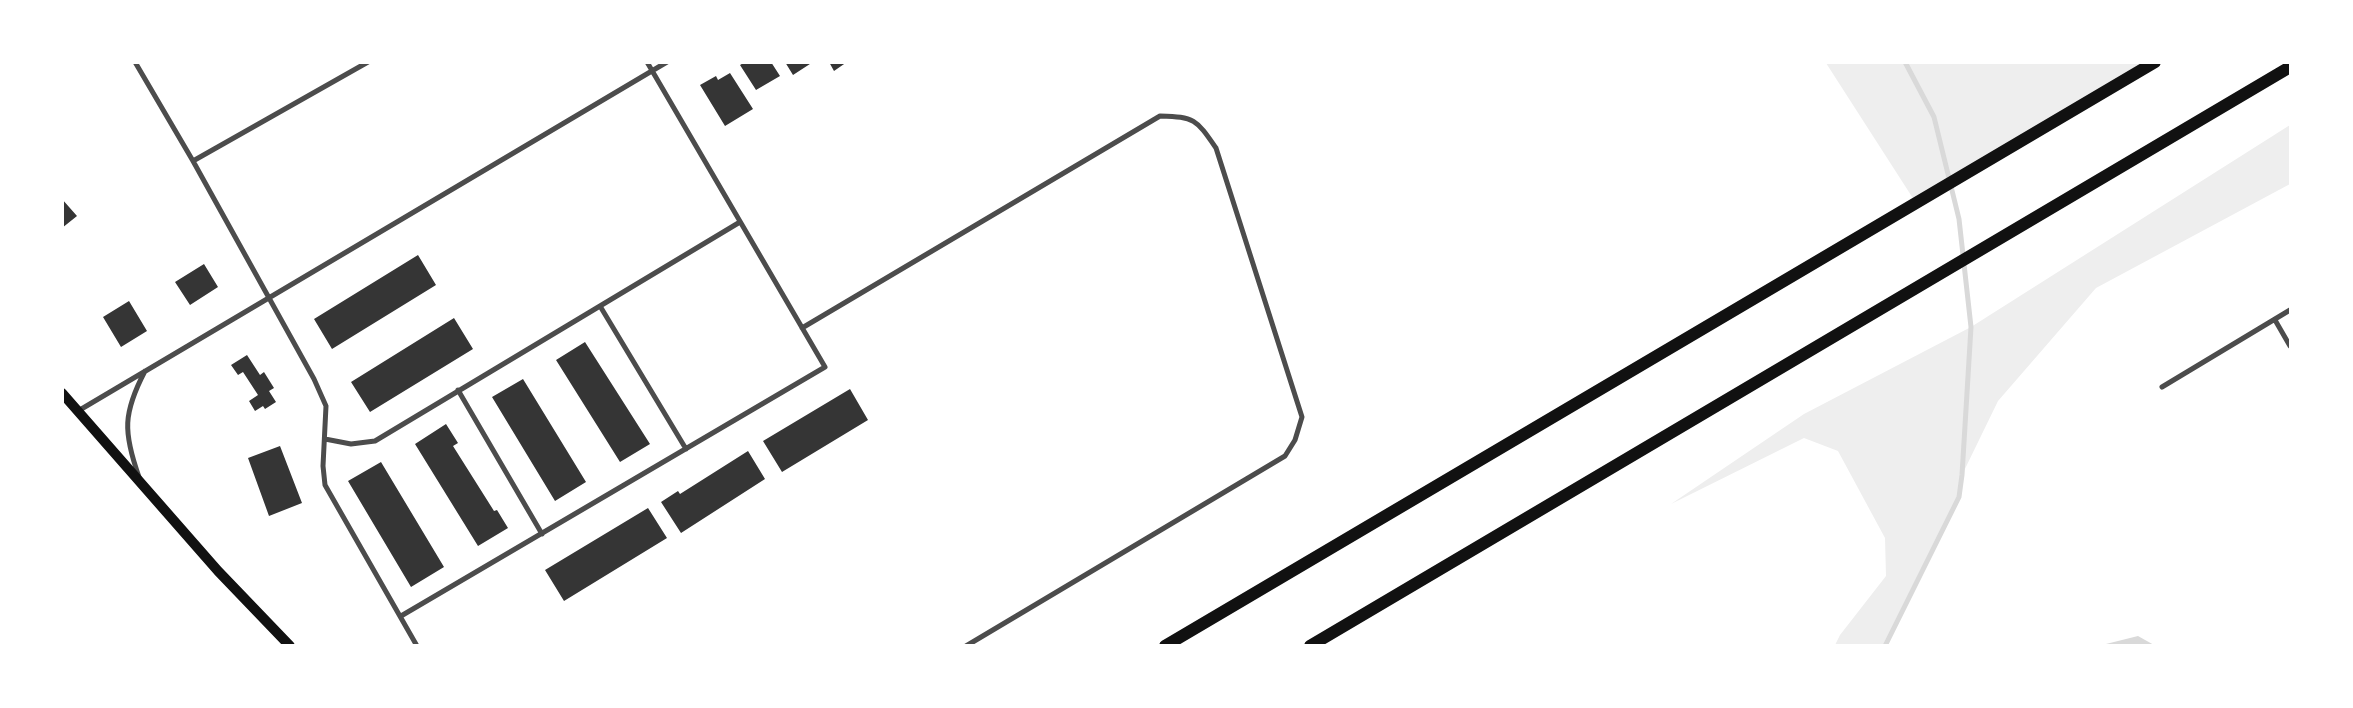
<!DOCTYPE html>
<style>
body{margin:0}
#map{position:relative;width:2353px;height:708px;overflow:hidden;background:#fff;font-family:"Sofia Sans Condensed",sans-serif}
canvas{display:block}
.frame{position:absolute;inset:0;border:64px solid #fff;pointer-events:none}
</style>
<div id="map">
<canvas width="2353" height="708"></canvas>
<div class="frame"></div>
</div>
<script>
const c = document.querySelector('canvas').getContext('2d');
c.lineJoin = 'round';
function fill(path, color) { c.fillStyle = color; c.fill(path, 'evenodd'); }
function strokePath(path, color, width, dash) { c.strokeStyle = color; c.lineWidth = width; c.lineCap = dash ? 'butt' : 'round'; c.setLineDash(dash || []); c.stroke(path); }
fill(new Path2D(`
 M 1826,63 L 2155,63 L 1916,203 Z
 M 2290,125 L 2290,184 L 2096,288 L 1998,401 L 1962,475 L 1959,497 L 1885,645 L 1835,645 L 1840,635 L 1886,576 L 1885,538 L 1838,451 L 1804,438 L 1671,504 L 1804,414 L 1971,327 Z`), '#eee');
fill(new Path2D(`
 M 2138,636 L 2154,645 L 2102,645 Z`), '#d9d9d9');
strokePath(new Path2D(`
 M 1885,646 L 1959,497 L 1962,475 L 1971,327 L 1959,219 L 1934,117 L 1905,62`), '#d9d9d9', 5);
fill(new Path2D(`
 M 745,62 L 771,62 L 780,76 L 756,90 L 740,65 Z
 M 785,62 L 813,62 L 793,75 Z
 M 829,62 L 847,62 L 834,71 Z
 M 730,73 L 753,109 L 725,126 L 700,85 L 716,76 L 718,80 Z
 M 62,199 L 77,216 L 62,228 Z
 M 418,255 L 436,285 L 332,349 L 314,319 Z
 M 204,264 L 218,287 L 190,305 L 175,282 Z
 M 129,301 L 147,331 L 121,347 L 103,317 Z
 M 454,318 L 473,349 L 370,412 L 351,382 Z
 M 585,342 L 650,444 L 620,462 L 556,360 Z
 M 247,355 L 260,375 L 264,372 L 274,388 L 269,391 L 276,402 L 265,409 L 263,406 L 255,411 L 249,401 L 258,395 L 243,372 L 238,375 L 231,365 Z
 M 523,379 L 586,482 L 555,501 L 492,397 Z
 M 850,389 L 868,420 L 782,472 L 763,441 Z
 M 446,424 L 458,443 L 453,446 L 494,511 L 497,510 L 508,528 L 478,546 L 415,444 Z
 M 280,446 L 302,503 L 269,516 L 248,458 Z
 M 748,451 L 765,479 L 681,533 L 661,502 L 678,491 L 680,494 Z
 M 381,462 L 444,567 L 411,587 L 348,481 Z
 M 648,508 L 667,538 L 564,601 L 545,570 Z`), '#353535');
strokePath(new Path2D(`
 M 135,62 L 193,161 L 314,379 L 326,406 L 323,466 L 325,485 L 417,646
 M 193,161 L 368,62
 M 600,306 L 686,449
 M 2275,320 L 2290,346
 M 802,328 L 1160,116 C 1195,117 1196,119 1216,148 L 1302,417 L 1295,440 L 1285,456 L 966,646
 M 2162,387 L 2290,310
 M 458,390 L 542,534
 M 78,411 L 667,62
 M 325,439 L 351,444 L 375,441 L 740,222
 M 139,477 C 123,432 123,413 145,371
 M 401,616 L 825,367 L 647,62`), '#4c4c4c', 5);
strokePath(new Path2D(`
 M 62,393 L 218,571 L 290,646`), '#111', 10);
strokePath(new Path2D(`
 M 1165,646 L 2155,62
 M 1310,646 L 2290,67`), '#111', 12);
</script>
